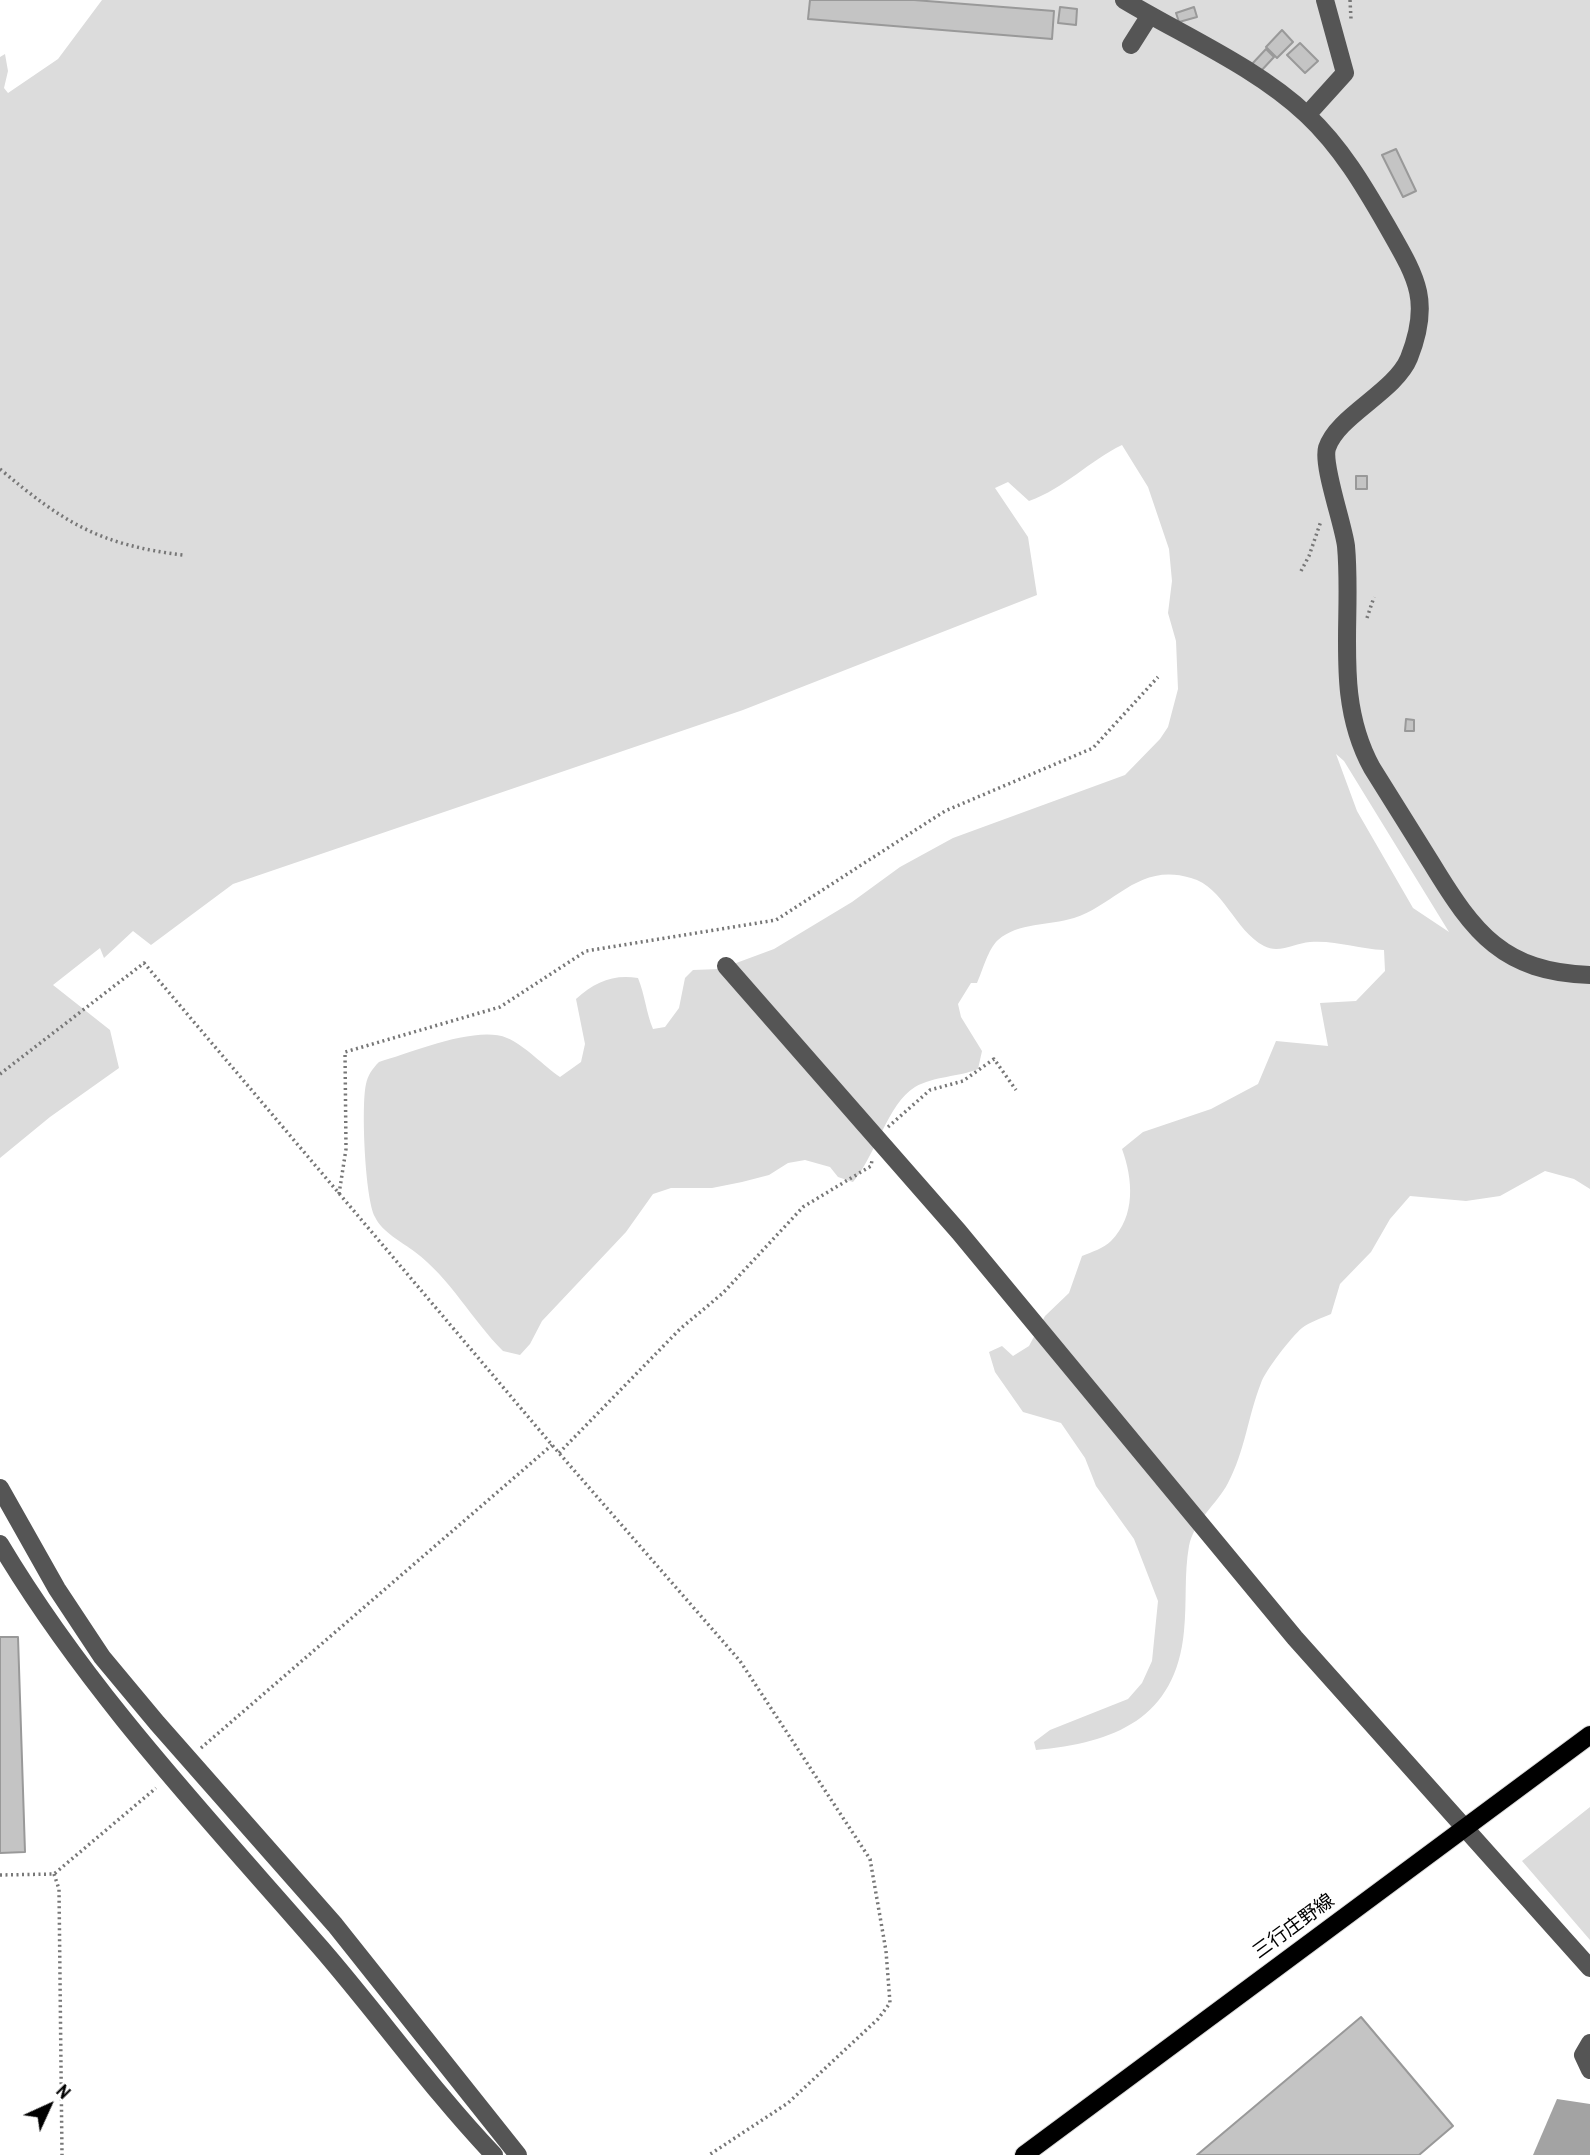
<!DOCTYPE html>
<meta charset="utf-8">
<style>
body{margin:0}
#map{position:relative;width:1590px;height:2155px;overflow:hidden;background:#fff;font-family:"Archivo Narrow",sans-serif}
canvas{display:block}
.north{position:absolute;left:14px;top:2071px;width:70px;height:70px;-webkit-text-stroke:5px #fff;paint-order:stroke;rotate:45deg;font-size:19px;font-weight:700;line-height:28px;text-align:center;color:#000}
.north::after{content:'';display:block;margin:auto;width:24px;height:32px;background:#000;clip-path:polygon(50% 0,100% 100%,50% 72%,0 100%)}
</style>
<div id="map">
<canvas width="1590" height="2155"></canvas>
<div class="north">N</div>
</div>
<script>
const c = document.querySelector('canvas').getContext('2d');
c.lineJoin = 'round';
function fill(path, color) { c.fillStyle = color; c.fill(path, 'evenodd'); }
function strokePath(path, color, width, dash) { c.strokeStyle = color; c.lineWidth = width; c.lineCap = dash ? 'butt' : 'round'; c.setLineDash(dash || []); c.stroke(path); }
function drawText(font, color, halo, rows, align = 'center') {
  c.font = font + ' "Archivo Narrow","Noto Sans JP",sans-serif'; c.lineWidth = 5; c.setLineDash([]); c.textBaseline = 'middle'; c.strokeStyle = halo; c.fillStyle = color; for (const [text, x, y, turn = 0] of rows) {
    c.save(); c.translate(x, y); c.rotate((+turn || 0) * Math.PI / 180); c.textAlign = isNaN(turn) ? turn : align; if (halo) c.strokeText(text, 0, 0); c.fillText(text, 0, 0); c.restore();
  }
}
fill(new Path2D(`
 M 102,0 L 1590,0 L 1590,1189 L 1574,1179 L 1545,1171 L 1500,1196 L 1466,1201 L 1410,1196 L 1390,1219 L 1371,1252 L 1340,1284 L 1331,1314 C 1322,1318 1310,1322 1302,1328 C 1292,1336 1265,1371 1261,1383 C 1248,1416 1245,1451 1228,1483 C 1217,1504 1194,1521 1189,1546 C 1184,1574 1187,1602 1184,1631 C 1176,1719 1114,1743 1036,1750 L 1034,1742 L 1050,1730 L 1128,1699 L 1142,1683 L 1152,1661 L 1158,1601 L 1134,1539 L 1096,1486 L 1085,1458 L 1061,1423 L 1023,1412 L 995,1372 L 989,1352 L 1002,1346 L 1013,1356 L 1029,1346 L 1045,1316 L 1069,1293 L 1082,1256 C 1092,1252 1104,1248 1111,1241 C 1136,1216 1133,1179 1122,1149 L 1143,1132 L 1211,1109 L 1258,1084 L 1276,1041 L 1328,1046 L 1320,1003 L 1356,1001 L 1385,971 L 1384,950 C 1358,949 1336,940 1310,942 C 1295,943 1279,954 1264,946 C 1234,930 1224,887 1191,878 C 1139,862 1115,905 1074,918 C 1048,926 1019,922 998,940 C 988,949 983,970 977,983 L 971,983 L 958,1004 L 961,1017 L 982,1051 L 978,1069 C 959,1077 934,1076 915,1087 C 888,1103 875,1157 853,1182 L 838,1177 L 830,1167 L 805,1160 L 788,1163 L 769,1175 L 742,1182 L 712,1188 L 671,1188 L 653,1194 L 626,1232 L 542,1321 L 530,1344 L 520,1355 L 503,1351 C 472,1320 450,1278 415,1252 C 402,1242 382,1232 375,1217 C 365,1199 361,1105 366,1084 C 368,1075 372,1069 379,1062 C 411,1053 476,1025 507,1038 C 523,1044 545,1067 560,1077 L 581,1062 L 585,1044 L 576,999 C 595,982 613,974 638,978 C 645,995 646,1012 653,1029 L 665,1027 L 679,1008 L 685,978 L 693,970 L 720,969 L 774,949 L 852,902 L 900,867 L 953,838 L 1125,775 L 1160,739 L 1168,727 L 1178,689 L 1176,641 L 1168,613 L 1172,581 L 1169,549 L 1148,487 L 1122,445 C 1089,461 1065,488 1029,501 L 1008,482 L 995,488 L 1028,537 L 1037,595 L 743,710 L 233,884 L 151,945 L 133,931 L 104,958 L 100,948 L 53,985 L 110,1030 L 119,1068 L 50,1117 L 0,1158 L 0,57 L 5,54 L 8,71 L 4,88 L 8,93 L 58,59 ZM 1336,754 L 1344,761 L 1449,932 L 1413,908 L 1357,811 Z
 M 1590,1807 L 1590,1940 L 1522,1861 Z`), '#dcdcdc');
fill(new Path2D(`
 M 1557,2099 L 1590,2104 L 1590,2155 L 1533,2155 Z`), '#a3a3a3');
const building = new Path2D(`
 M 810,0 L 914,0 L 1054,11 L 1052,39 L 808,19 Z
 M 1060,7 L 1077,9 L 1076,25 L 1058,23 Z
 M 1194,7 L 1197,17 L 1179,22 L 1176,13 Z
 M 1282,30 L 1293,42 L 1277,58 L 1266,47 Z
 M 1300,43 L 1318,61 L 1305,73 L 1287,55 Z
 M 1266,49 L 1274,57 L 1260,72 L 1252,64 Z
 M 1396,149 L 1416,191 L 1403,197 L 1382,155 Z
 M 1356,476 L 1367,476 L 1367,489 L 1356,489 Z
 M 1406,719 L 1414,720 L 1414,731 L 1405,731 Z
 M 0,1637 L 18,1637 L 25,1852 L 0,1853 Z
 M 1361,2017 L 1453,2126 L 1419,2155 L 1197,2155 Z`);
fill(building, '#c4c4c4');
strokePath(building, '#999', 2);
const major = new Path2D(`
 M 1024,2155 L 1590,1735`);
strokePath(major, '#dbdbdb', 20);
strokePath(new Path2D(`
 M 1350,0 L 1351,19
 M 0,469 C 64,523 100,545 183,555
 M 1301,571 L 1309,556 L 1321,521
 M 1367,618 L 1374,597
 M 0,1074 L 144,963 L 552,1445 L 740,1661 L 870,1859 L 886,1951 L 890,2003 L 878,2019 L 788,2103 L 709,2155
 M 888,1127 L 930,1090 L 963,1081 L 994,1059 L 1016,1090
 M 339,1194 L 346,1149 L 345,1052 L 500,1007 L 586,951 L 776,920 L 945,811 L 1093,748 L 1158,677
 M 559,1453 L 680,1329 L 723,1293 L 803,1207 L 871,1166 L 872,1160
 M 201,1748 L 552,1445
 M 54,1874 L 59,1889 L 62,2155
 M 0,1875 L 54,1874 L 156,1788`), '#777', 3.5, [2, 3.5]);
strokePath(new Path2D(`
 M 1124,0 C 1184,36 1256,67 1307,115 C 1341,147 1364,186 1387,226 C 1416,277 1432,300 1409,358 C 1395,392 1337,416 1327,448 C 1322,465 1343,523 1346,546 C 1353,622 1333,697 1372,768 C 1392,800 1412,832 1432,864 C 1474,933 1503,972 1590,975
 M 1131,45 L 1150,15
 M 1307,115 L 1345,73 L 1325,0
 M 726,966 L 959,1232 L 1295,1638 L 1590,1968
 M 0,1488 L 57,1589 L 102,1657 L 157,1723 L 335,1925 L 518,2155
 M 0,1544 C 89,1693 207,1817 320,1947 C 379,2015 432,2090 494,2155
 M 1590,2043 L 1583,2055 L 1590,2070`), '#555', 18);
strokePath(major, '#000', 18);
drawText('19px', '#000', '#fff', [
 ["三行庄野線",1294,1927,-36]
]);
</script>
